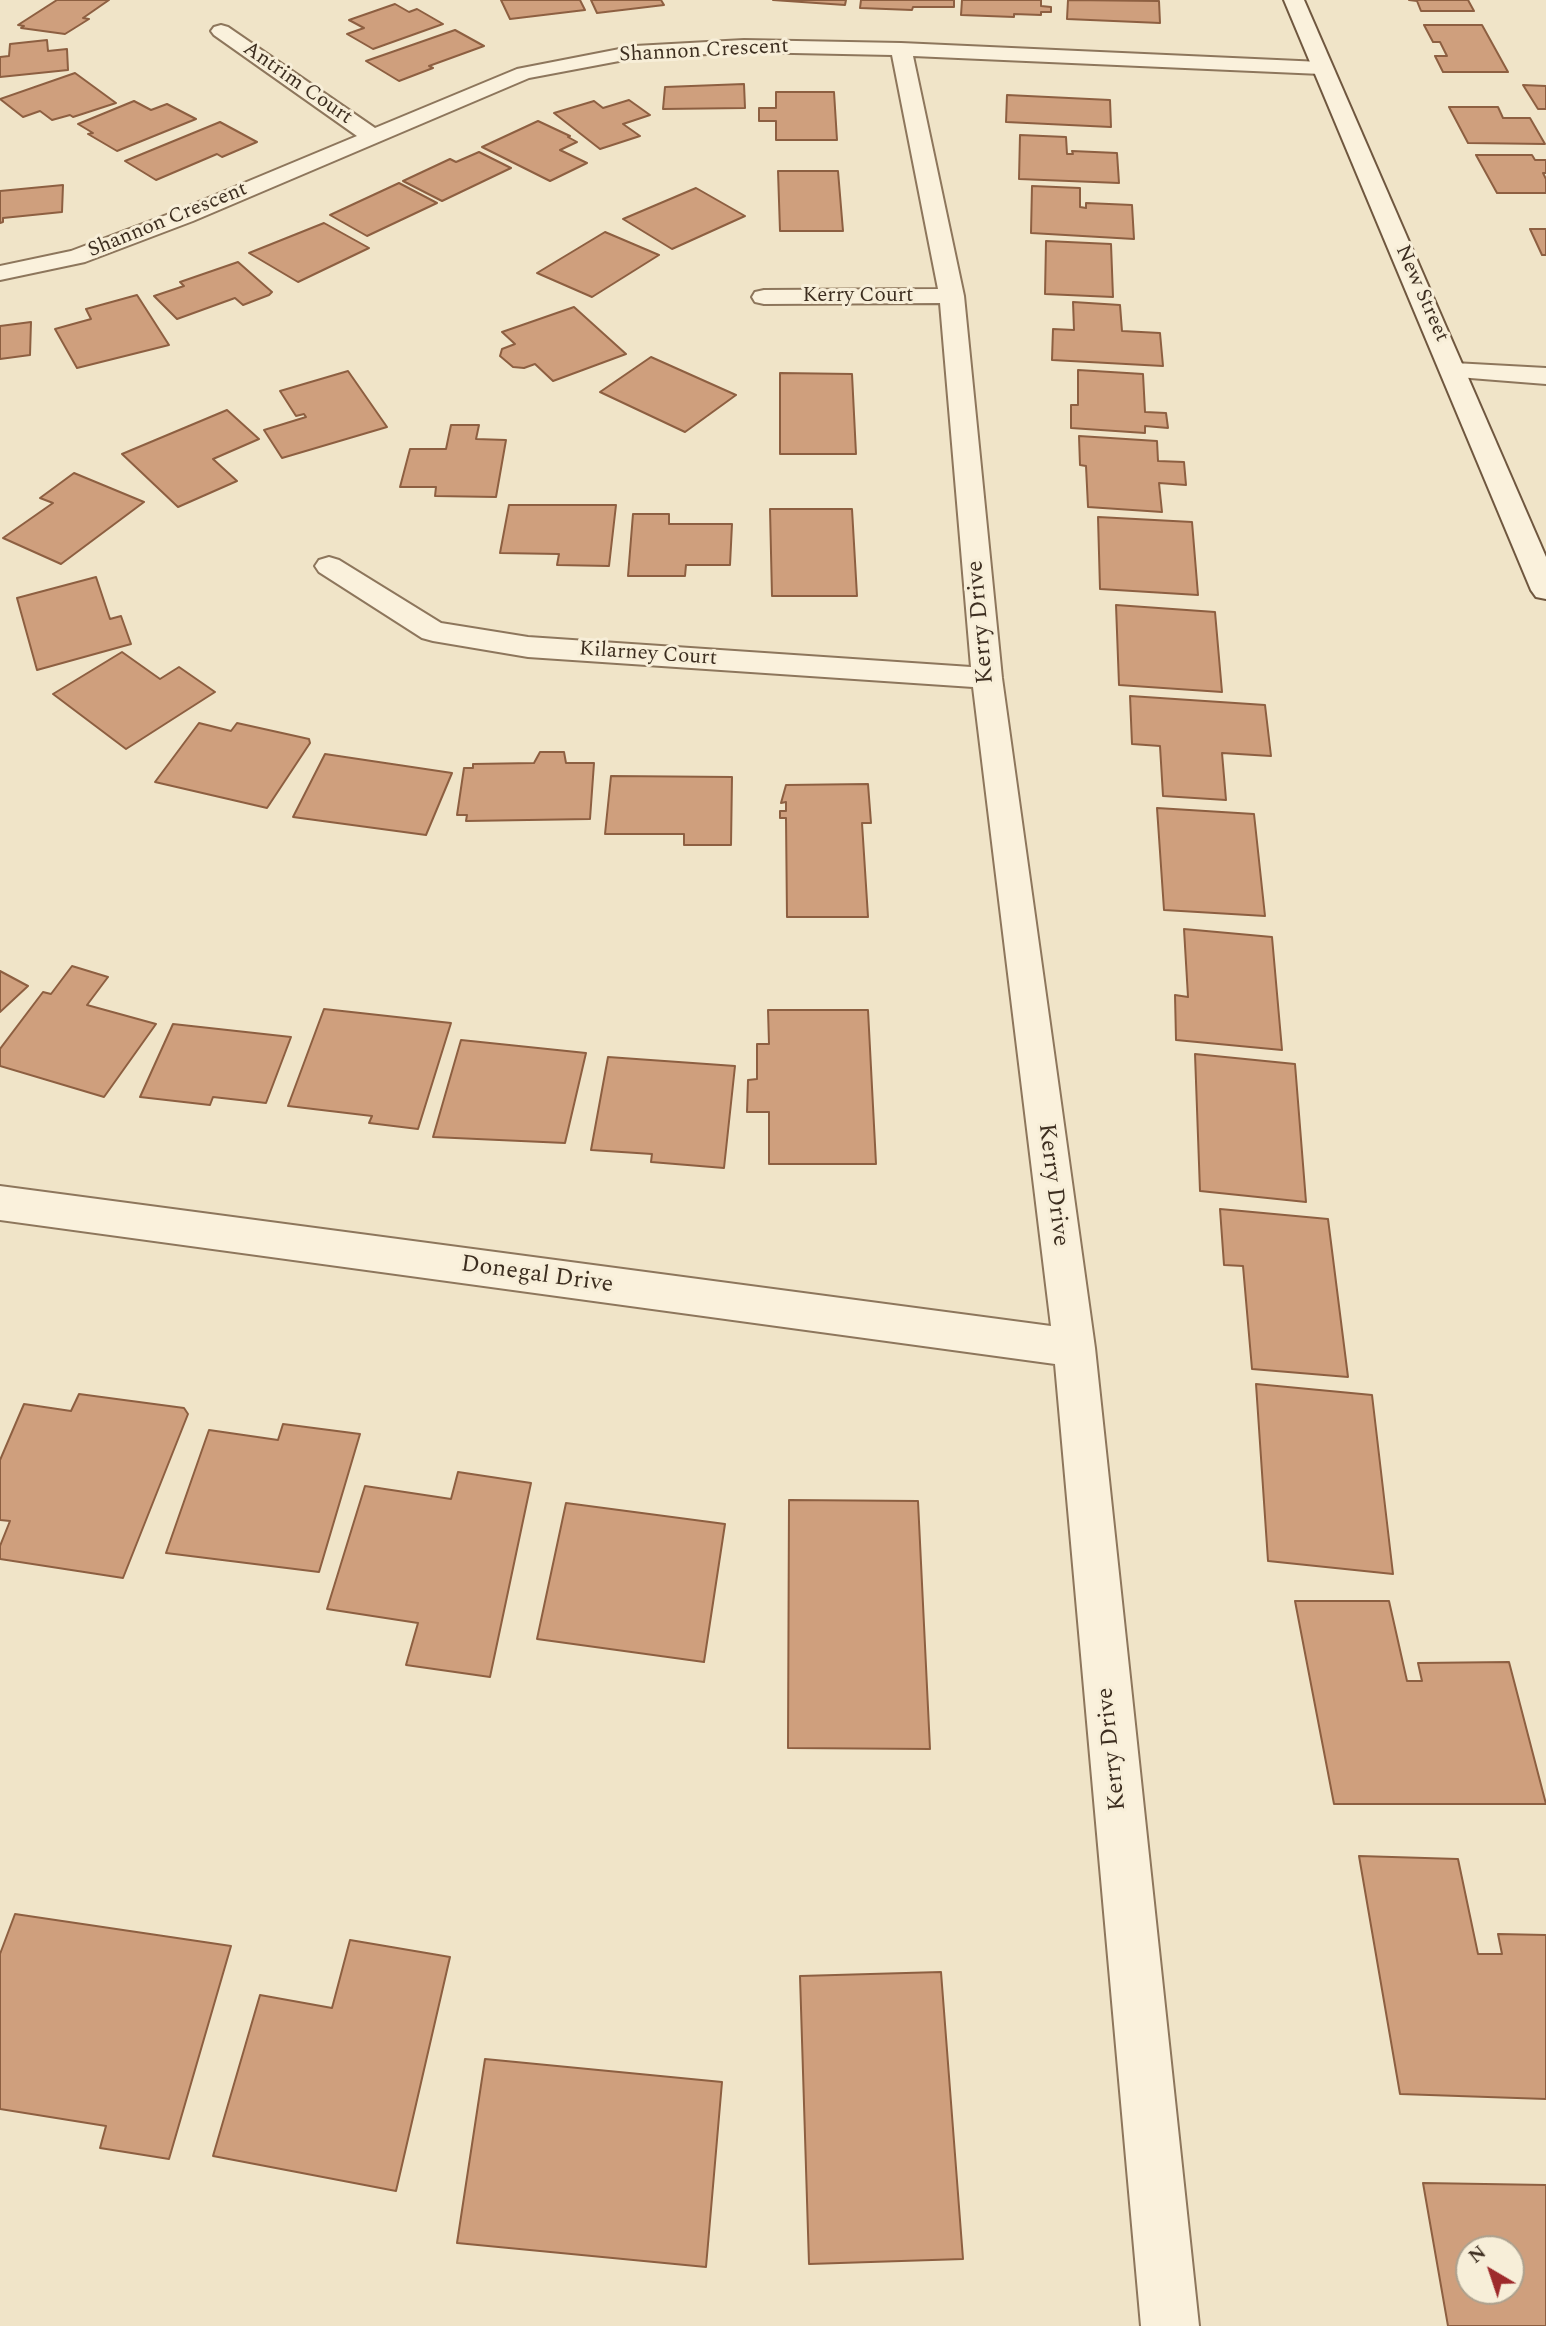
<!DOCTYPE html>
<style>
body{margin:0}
#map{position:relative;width:1546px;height:2326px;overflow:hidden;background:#f0e4c8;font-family:Spectral,serif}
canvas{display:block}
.north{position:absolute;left:1455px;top:2235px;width:70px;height:70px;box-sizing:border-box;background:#f7eed8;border:2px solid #ada18e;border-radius:50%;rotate:321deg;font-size:19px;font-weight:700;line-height:28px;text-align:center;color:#3d2e20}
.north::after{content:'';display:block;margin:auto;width:24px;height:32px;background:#9e2a2b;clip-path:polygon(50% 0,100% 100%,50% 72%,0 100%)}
</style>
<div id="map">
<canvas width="1546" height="2326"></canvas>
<div class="north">N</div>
</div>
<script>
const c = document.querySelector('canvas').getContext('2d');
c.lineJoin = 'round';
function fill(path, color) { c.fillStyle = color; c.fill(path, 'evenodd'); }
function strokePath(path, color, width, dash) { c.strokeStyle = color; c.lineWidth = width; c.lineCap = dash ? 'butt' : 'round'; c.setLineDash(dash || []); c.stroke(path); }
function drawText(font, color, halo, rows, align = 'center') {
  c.font = font + ' Spectral,serif'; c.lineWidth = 6; c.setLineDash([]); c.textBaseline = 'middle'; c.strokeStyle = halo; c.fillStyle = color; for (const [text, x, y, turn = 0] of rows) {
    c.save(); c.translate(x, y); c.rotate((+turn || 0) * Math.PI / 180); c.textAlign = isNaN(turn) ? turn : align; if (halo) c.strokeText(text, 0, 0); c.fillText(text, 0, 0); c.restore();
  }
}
const building = new Path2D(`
 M 57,0 L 109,0 L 83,18 L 89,19 L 65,34 L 21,28 L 24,26 L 18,25 Z
 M 501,0 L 580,0 L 585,10 L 510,19 Z
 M 591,0 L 661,0 L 664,5 L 597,13 Z
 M 773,0 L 846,0 L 845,5 Z
 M 861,0 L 954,0 L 954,7 L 913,7 L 912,10 L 860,8 Z
 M 962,0 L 1041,0 L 1041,6 L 1051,7 L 1051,12 L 1041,12 L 1041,15 L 1014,14 L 1014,17 L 961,15 Z
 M 1068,0 L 1159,1 L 1160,23 L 1067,19 Z
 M 1409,0 L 1468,0 L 1474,11 L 1421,11 L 1417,1 Z
 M 395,4 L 409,12 L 417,9 L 443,24 L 373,49 L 347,34 L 364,28 L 349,20 Z
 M 1424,25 L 1482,25 L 1508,72 L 1443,72 L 1435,56 L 1447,56 L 1440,42 L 1433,42 Z
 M 455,30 L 484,46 L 429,66 L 433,68 L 399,81 L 366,61 Z
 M 47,40 L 48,51 L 67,49 L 68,70 L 0,77 L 0,57 L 9,56 L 10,44 Z
 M 75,73 L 116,103 L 73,117 L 70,115 L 52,120 L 40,111 L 23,117 L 0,99 Z
 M 744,84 L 745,108 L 663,109 L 665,87 Z
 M 1523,85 L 1546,86 L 1546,109 L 1538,109 Z
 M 776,92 L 834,92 L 837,140 L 776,140 L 776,121 L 759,121 L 759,108 L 776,108 Z
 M 1007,95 L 1110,100 L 1111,127 L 1006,122 Z
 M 629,100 L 650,115 L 623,124 L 640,136 L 600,149 L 554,113 L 594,101 L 603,108 Z
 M 134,101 L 151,110 L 167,104 L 196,119 L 117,151 L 88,134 L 93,133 L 78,124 Z
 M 1449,107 L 1498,107 L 1503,118 L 1530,118 L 1545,144 L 1468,143 Z
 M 538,121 L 570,136 L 568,137 L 577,142 L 560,150 L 587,163 L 550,181 L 482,147 Z
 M 220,122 L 257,142 L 222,157 L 217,154 L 156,180 L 125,161 Z
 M 1020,135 L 1066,137 L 1067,154 L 1073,154 L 1072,151 L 1117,153 L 1119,183 L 1019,179 Z
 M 479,152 L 511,168 L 442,201 L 403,181 L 450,159 L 456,162 Z
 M 1476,155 L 1532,155 L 1535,160 L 1546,160 L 1546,173 L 1543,173 L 1546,179 L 1546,193 L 1497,193 Z
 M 778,171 L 838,171 L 843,231 L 780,231 Z
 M 399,183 L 437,203 L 367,236 L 330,215 Z
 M 63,185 L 62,212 L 3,218 L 3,222 L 0,223 L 0,191 Z
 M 1032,186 L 1080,188 L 1080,207 L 1086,208 L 1086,203 L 1132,205 L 1134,239 L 1031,233 Z
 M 696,188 L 745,216 L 672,249 L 623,219 Z
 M 324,223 L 369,248 L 298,282 L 249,253 Z
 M 1530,229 L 1546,229 L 1546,255 L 1542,255 Z
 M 605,232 L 659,255 L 592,297 L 537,273 Z
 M 1046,241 L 1111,244 L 1113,297 L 1045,294 Z
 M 238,262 L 272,292 L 269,295 L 243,305 L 235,298 L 177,319 L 154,296 L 184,286 L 180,282 Z
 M 137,295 L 169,345 L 77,368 L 55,329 L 91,319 L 86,309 Z
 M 1073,302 L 1120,305 L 1122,331 L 1160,333 L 1163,366 L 1052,360 L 1053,329 L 1074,330 Z
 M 574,307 L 626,354 L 553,381 L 535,364 L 524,368 L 513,367 L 500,356 L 502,349 L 515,344 L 502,332 Z
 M 31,322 L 30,355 L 0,359 L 0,326 Z
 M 651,357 L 736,395 L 685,432 L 600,392 Z
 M 1078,370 L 1143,374 L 1145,412 L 1166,413 L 1168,428 L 1145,426 L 1145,433 L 1071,428 L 1071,405 L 1078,405 Z
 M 348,371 L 387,427 L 282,458 L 264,430 L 306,417 L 304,414 L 296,416 L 280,391 Z
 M 780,373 L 852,374 L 856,454 L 780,454 Z
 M 227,410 L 259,439 L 213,459 L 237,481 L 178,507 L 122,454 Z
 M 451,425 L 479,425 L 476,439 L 506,440 L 496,497 L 435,496 L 436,487 L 400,487 L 410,449 L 446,449 Z
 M 1079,436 L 1157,441 L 1158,461 L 1184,462 L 1186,485 L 1159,483 L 1162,512 L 1088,507 L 1086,466 L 1080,465 Z
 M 74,473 L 144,502 L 61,564 L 3,538 L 53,503 L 40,498 Z
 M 509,505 L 616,505 L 609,566 L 557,565 L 559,554 L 500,553 Z
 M 770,509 L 852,509 L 857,596 L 772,596 Z
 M 633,514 L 669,514 L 669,524 L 732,524 L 730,565 L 686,565 L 685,576 L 628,576 Z
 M 1098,517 L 1192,522 L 1198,595 L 1100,589 Z
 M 96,577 L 110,619 L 121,616 L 131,644 L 37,670 L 17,598 Z
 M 1116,605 L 1215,612 L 1222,692 L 1119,685 Z
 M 122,652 L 160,679 L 179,667 L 215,692 L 126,749 L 53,694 Z
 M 1130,696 L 1265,705 L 1271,756 L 1222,753 L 1226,800 L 1163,796 L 1160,746 L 1132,744 Z
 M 199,723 L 231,731 L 237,723 L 309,739 L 310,743 L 267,808 L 155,782 Z
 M 540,752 L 564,752 L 566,763 L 594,763 L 590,819 L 466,821 L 467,815 L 457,815 L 464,768 L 473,768 L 473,764 L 534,763 Z
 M 325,754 L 452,773 L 426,835 L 293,817 Z
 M 611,776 L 732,777 L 731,845 L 684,845 L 684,834 L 605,834 Z
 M 868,784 L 871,823 L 862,823 L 868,917 L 787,917 L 786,818 L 780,818 L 780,811 L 786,811 L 786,802 L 781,803 L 786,785 Z
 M 1157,808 L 1254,814 L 1265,916 L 1164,910 Z
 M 1184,929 L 1272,937 L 1282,1050 L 1176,1040 L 1175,995 L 1188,997 Z
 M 72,966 L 108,977 L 87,1005 L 156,1024 L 104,1097 L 0,1066 L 0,1049 L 43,992 L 51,994 Z
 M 0,971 L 28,986 L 0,1012 Z
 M 324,1009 L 451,1023 L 418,1129 L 369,1123 L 372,1116 L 288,1106 Z
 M 768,1010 L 868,1010 L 876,1164 L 769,1164 L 769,1112 L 747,1112 L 748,1080 L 757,1079 L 757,1044 L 769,1044 Z
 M 173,1024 L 291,1037 L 266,1103 L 213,1097 L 210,1105 L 140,1097 Z
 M 461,1040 L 586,1053 L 565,1143 L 433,1137 Z
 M 1195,1054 L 1295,1064 L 1306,1202 L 1200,1191 Z
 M 608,1057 L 735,1066 L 724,1168 L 651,1162 L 652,1154 L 591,1150 Z
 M 1220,1209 L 1328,1219 L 1348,1377 L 1252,1369 L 1243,1266 L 1224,1265 Z
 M 1256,1384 L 1372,1395 L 1393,1574 L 1268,1561 Z
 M 79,1394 L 184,1408 L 188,1414 L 123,1578 L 0,1559 L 0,1546 L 10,1521 L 0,1520 L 0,1460 L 24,1404 L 71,1411 Z
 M 283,1424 L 360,1434 L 319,1572 L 166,1553 L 209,1430 L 278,1440 Z
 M 458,1472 L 531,1483 L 490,1677 L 406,1665 L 418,1623 L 327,1609 L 365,1486 L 451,1499 Z
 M 789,1500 L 918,1501 L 930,1749 L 788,1748 Z
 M 566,1503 L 725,1524 L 704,1662 L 537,1639 Z
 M 1295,1601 L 1389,1601 L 1407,1681 L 1422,1681 L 1418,1663 L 1509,1662 L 1546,1804 L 1334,1804 Z
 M 1359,1856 L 1458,1859 L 1478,1954 L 1502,1954 L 1498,1934 L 1546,1935 L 1546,2099 L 1400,2094 Z
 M 15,1914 L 231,1946 L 169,2159 L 100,2148 L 106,2126 L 0,2109 L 0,1954 Z
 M 350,1940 L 450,1957 L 396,2191 L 213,2156 L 260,1995 L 332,2008 Z
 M 941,1972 L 963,2259 L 809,2264 L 800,1976 Z
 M 485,2059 L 722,2082 L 706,2267 L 457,2243 Z
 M 1423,2183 L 1546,2185 L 1546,2326 L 1448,2326 ZM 1469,2249 L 1511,2249 L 1511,2291 L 1469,2291 Z`);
fill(building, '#cf9f7d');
strokePath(building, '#8d5f41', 2);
const minor = new Path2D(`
 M 221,25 L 228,27 L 375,128 L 517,69 L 635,46 L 744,40 L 901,43 L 1321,62 L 1328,64 L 1331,68 L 1328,72 L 1321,74 L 913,56 L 964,296 L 1002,678 L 1095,1348 L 1199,2326 L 1141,2326 L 1055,1364 L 0,1220 L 0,1186 L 1051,1326 L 973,687 L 528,657 L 433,641 L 422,638 L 319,572 L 315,566 L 319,560 L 329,557 L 339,560 L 441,623 L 528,637 L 971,667 L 940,303 L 764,304 L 755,302 L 752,297 L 755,292 L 764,290 L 938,289 L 892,55 L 744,52 L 635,58 L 529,78 L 193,221 L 85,262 L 0,280 L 0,266 L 71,251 L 177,211 L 357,136 L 214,35 L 211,31 L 214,27 Z
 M 1454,363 L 1546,368 L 1546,384 L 1445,376 L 1441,371 L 1445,366 Z`);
const secondary = new Path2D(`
 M 1284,0 L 1304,0 L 1546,557 L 1546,599 L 1536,597 L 1531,590 Z`);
strokePath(minor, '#8d765c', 4);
strokePath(secondary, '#6f573f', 4);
fill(minor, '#faf1dc');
fill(secondary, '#faf1dc');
drawText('21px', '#3d2e20', '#f7eed8', [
 ["Shannon Crescent",704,52,-3],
 ["Antrim Court",297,84,35],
 ["Shannon Crescent",168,221,-22],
 ["New Street",1421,294,66],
 ["Kerry Court",858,297],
 ["Kilarney Court",648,655,4]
]);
drawText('24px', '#3d2e20', '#f7eed8', [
 ["Kerry Drive",982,622,-95],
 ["Kerry Drive",1052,1185,83],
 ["Donegal Drive",537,1276,8],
 ["Kerry Drive",1113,1749,-96]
]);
</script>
